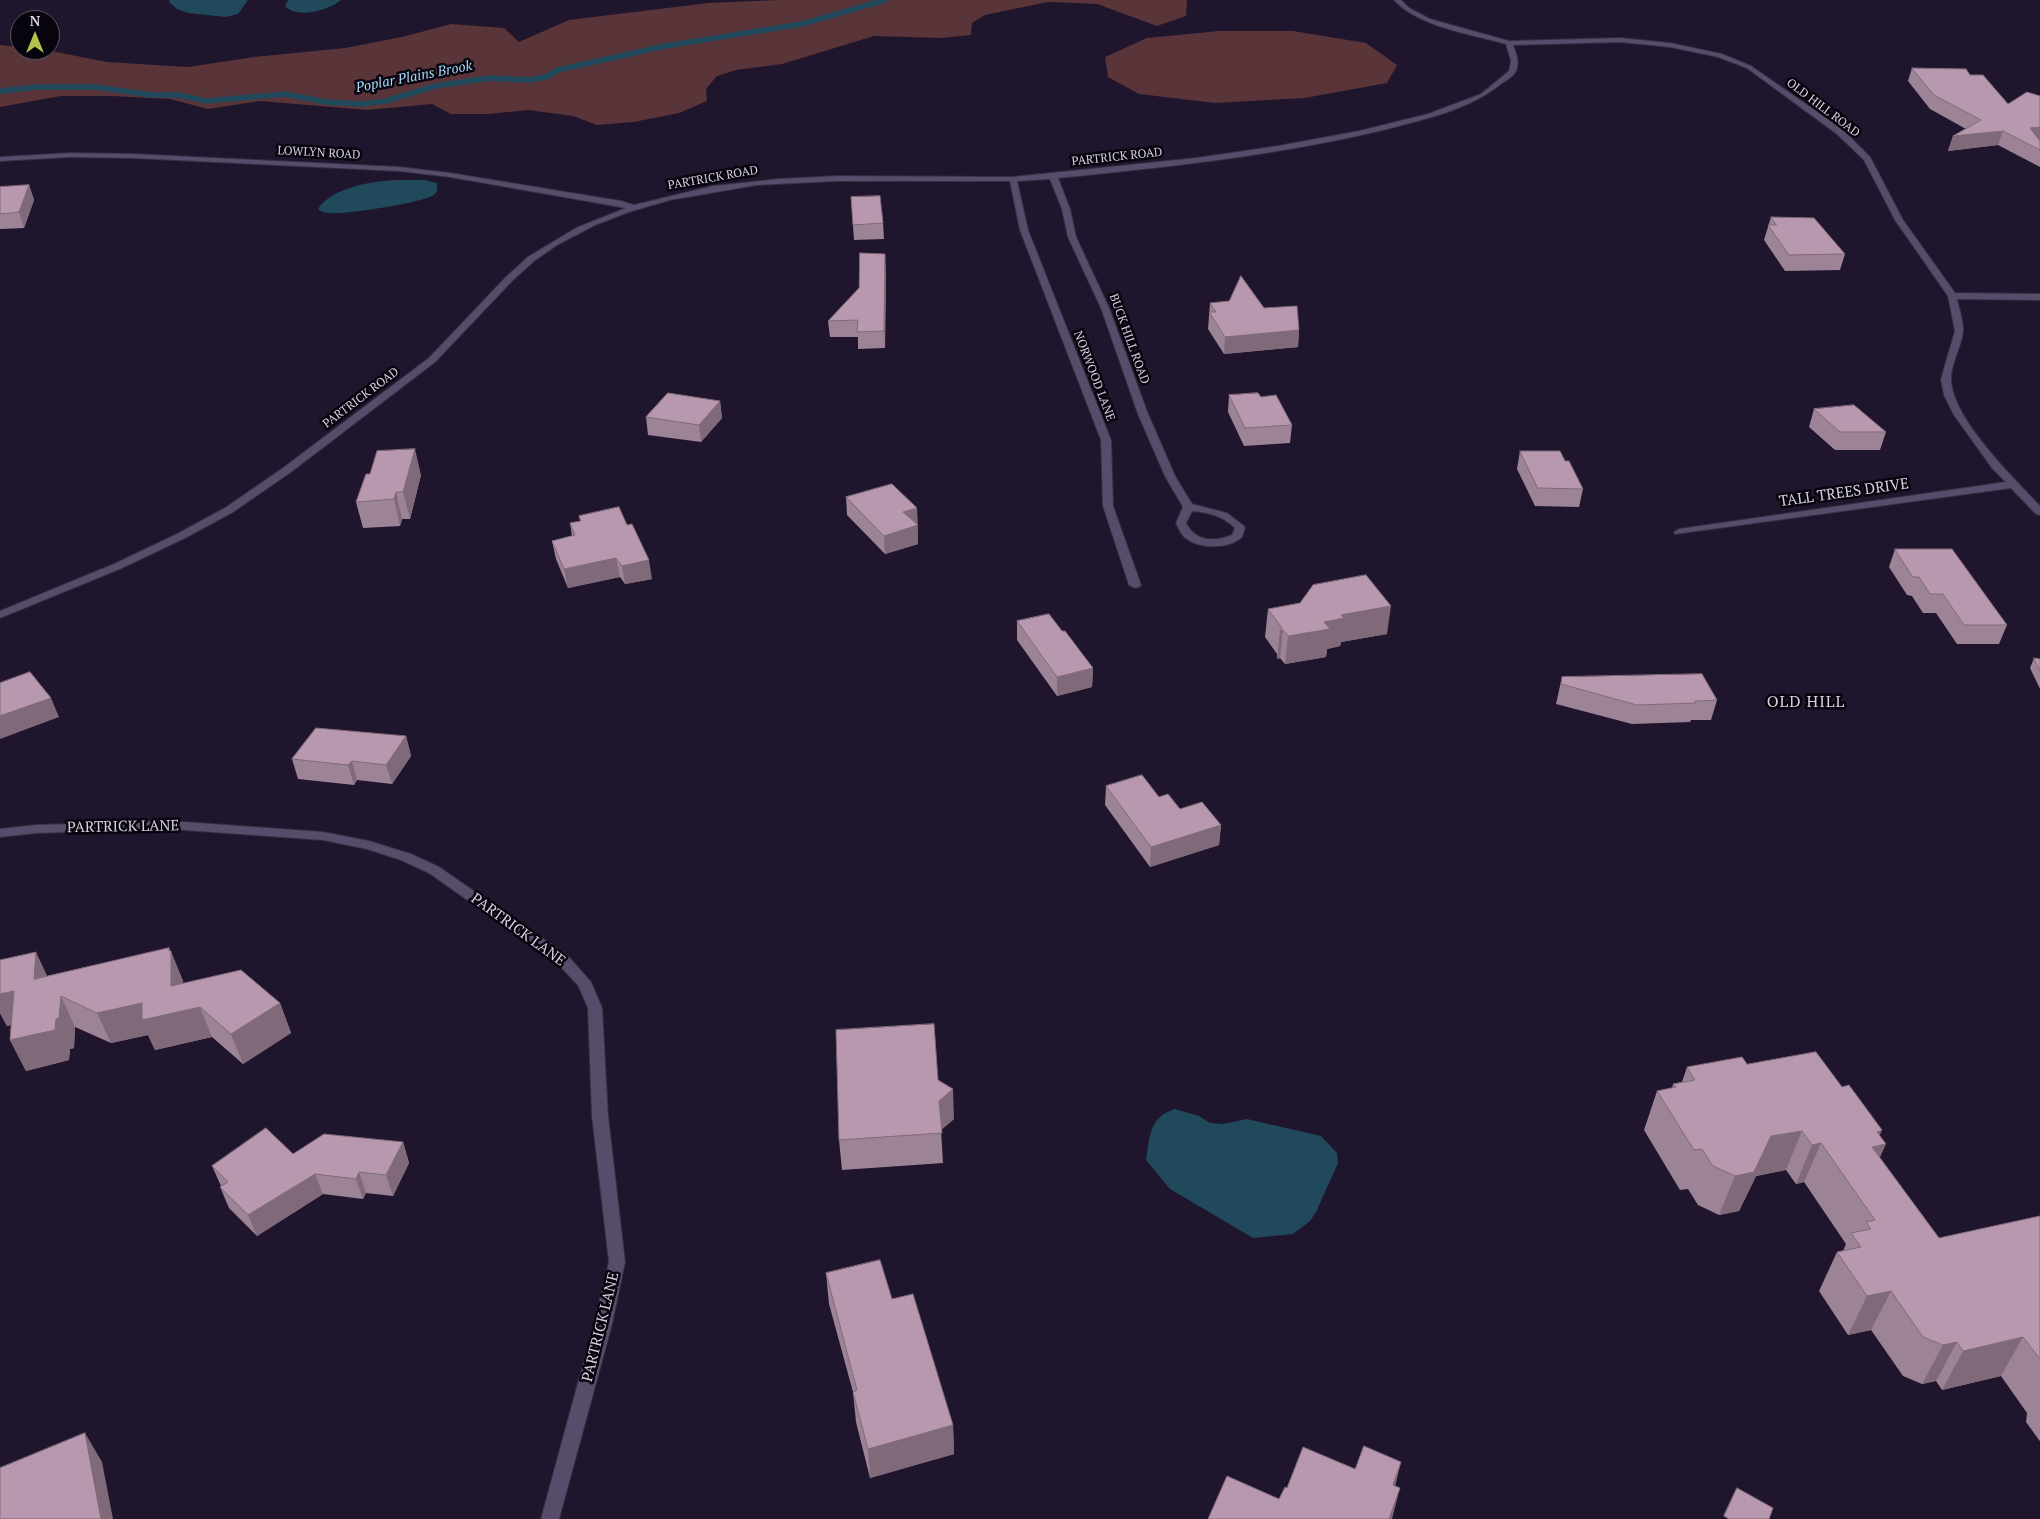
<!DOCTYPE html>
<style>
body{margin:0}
#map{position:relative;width:2040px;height:1519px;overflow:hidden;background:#1f152d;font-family:"PT Serif",serif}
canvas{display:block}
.north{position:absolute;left:10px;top:10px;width:50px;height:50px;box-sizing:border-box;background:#07040d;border:1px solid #595561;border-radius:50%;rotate:0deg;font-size:14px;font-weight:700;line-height:20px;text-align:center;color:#d5cfe0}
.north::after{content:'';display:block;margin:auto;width:18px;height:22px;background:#b3c24b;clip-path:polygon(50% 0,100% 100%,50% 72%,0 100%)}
</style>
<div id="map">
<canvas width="2040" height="1519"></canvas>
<div class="north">N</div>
</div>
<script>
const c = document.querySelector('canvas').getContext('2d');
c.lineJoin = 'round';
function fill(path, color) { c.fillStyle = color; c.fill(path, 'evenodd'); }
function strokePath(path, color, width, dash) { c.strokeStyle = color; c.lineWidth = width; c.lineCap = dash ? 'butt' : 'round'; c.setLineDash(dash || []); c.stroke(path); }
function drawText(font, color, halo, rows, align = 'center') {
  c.font = font + ' "PT Serif",serif'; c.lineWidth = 5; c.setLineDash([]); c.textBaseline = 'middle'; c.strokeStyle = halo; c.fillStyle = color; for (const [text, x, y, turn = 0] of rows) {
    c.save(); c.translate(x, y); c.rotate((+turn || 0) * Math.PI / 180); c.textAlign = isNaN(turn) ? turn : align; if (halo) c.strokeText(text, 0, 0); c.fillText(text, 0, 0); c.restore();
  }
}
fill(new Path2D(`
 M 778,0 L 1187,0 L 1186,16 L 1157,26 L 1097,4 L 1048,2 L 985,15 L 972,23 L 971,35 L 941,38 L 874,36 L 782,64 L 736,70 L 717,76 L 706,89 L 707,101 L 679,113 L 634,122 L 597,125 L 573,116 L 528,110 L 489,114 L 451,114 L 432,104 L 367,110 L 260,101 L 208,109 L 170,99 L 112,96 L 61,96 L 0,107 L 0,45 L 20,47 L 20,50 L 46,50 L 107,62 L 188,67 L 254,57 L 345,48 L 402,37 L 451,24 L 504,28 L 519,42 L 569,20 L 708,3 Z
 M 1219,31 L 1293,31 L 1366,43 L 1397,65 L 1387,83 L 1305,98 L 1215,103 L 1139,94 L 1108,77 L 1105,57 L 1147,38 Z`), '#593439');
fill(new Path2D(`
 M 170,0 L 248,0 L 238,14 L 226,17 L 188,13 L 177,9 L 169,2 Z
 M 288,0 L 341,0 C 328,11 297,19 285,6 Z
 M 397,180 L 425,180 L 437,183 C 437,187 438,191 435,194 C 425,203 342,215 328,213 C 324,213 321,211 318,209 C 332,187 373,181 397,180 Z
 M 1175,1109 L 1199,1116 L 1210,1123 L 1223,1124 L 1247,1119 L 1321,1136 L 1337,1153 L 1338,1163 L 1316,1212 L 1310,1221 L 1293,1234 L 1253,1238 L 1170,1189 L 1146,1160 C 1150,1136 1149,1117 1175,1109 Z`), '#21495c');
strokePath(new Path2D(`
 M 0,91 L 38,87 L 95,87 L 151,95 L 179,95 L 206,101 L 285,94 L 326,102 L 361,104 L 386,101 L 435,86 L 489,78 L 529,80 L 546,77 L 558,70 L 665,46 L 802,24 L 885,0`), '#21495c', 5.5);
const minor = new Path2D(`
 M 1394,0 L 1401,0 L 1409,8 L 1430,19 L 1509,41 L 1620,38 L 1670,43 L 1722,54 L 1751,66 L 1843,130 L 1870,157 L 1903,220 L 1955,293 L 2040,294 L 2040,300 L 1957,299 C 1959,309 1964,322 1963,332 C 1961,348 1950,365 1951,380 C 1953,420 2014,478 2040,506 L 2040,515 L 2036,514 L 2011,488 L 1675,534 L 1674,532 L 1679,529 L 2006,482 L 1992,468 L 1954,415 L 1944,395 L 1941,379 L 1955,331 L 1948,296 L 1895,220 L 1864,160 L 1837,134 L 1747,68 L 1718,57 L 1670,47 L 1620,42 L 1513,45 C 1516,53 1520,62 1516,71 C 1514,76 1507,80 1502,83 C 1471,109 1429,118 1391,128 C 1282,155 1169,167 1058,178 L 1070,209 L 1076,237 L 1109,308 L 1148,414 L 1175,476 L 1192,504 L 1227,513 L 1244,526 L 1245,528 L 1242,537 C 1230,549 1200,549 1187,539 C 1181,535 1179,529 1176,523 L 1183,507 L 1165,476 L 1138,414 L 1101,308 L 1068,237 L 1062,209 L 1050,179 L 1017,181 L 1028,230 L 1111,440 L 1113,506 L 1141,585 L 1139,587 L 1135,588 L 1129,585 L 1103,506 L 1101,440 L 1020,230 L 1010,181 L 837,181 L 757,185 L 670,200 L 629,212 L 595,225 L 557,245 L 534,261 L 513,280 L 435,362 L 291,472 L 233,512 L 185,538 L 122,568 L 0,618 L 0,611 L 114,564 L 177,534 L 225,508 L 283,468 L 429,358 L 507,276 L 528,257 L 576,228 L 626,208 L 450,177 L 399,171 L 133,158 L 71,157 L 0,161 L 0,157 L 71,153 L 133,154 L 399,167 L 450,173 L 621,201 L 634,205 L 713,186 L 779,179 L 837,176 L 1012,177 L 1196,158 L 1278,146 L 1359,131 L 1428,114 L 1481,94 L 1509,71 L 1511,61 L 1506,44 C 1471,34 1419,27 1394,0 ZM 1192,511 C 1208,512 1223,516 1235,528 L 1232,535 C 1215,542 1195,542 1186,523 Z
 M 170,821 L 323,832 L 369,841 L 411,854 L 439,867 L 568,956 L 591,982 L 602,1008 L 608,1116 L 625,1262 L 612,1324 L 559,1519 L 541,1519 L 594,1324 L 609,1262 L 592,1116 L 588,1008 L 578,985 L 558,964 L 429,873 L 401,860 L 367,849 L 323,840 L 170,829 L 36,833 L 0,837 L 0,829 L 36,825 Z`);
strokePath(minor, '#362f42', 2);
fill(minor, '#574c69');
fill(new Path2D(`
 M 1912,68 L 1970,75 L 2008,104 L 2040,96 L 2040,167 L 1998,145 L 1948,151 L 1953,136 L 1966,129 L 1930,109 L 1908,81 Z
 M 29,185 L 34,200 L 24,228 L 0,229 L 0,187 Z
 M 851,197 L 883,223 L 884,239 L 854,240 Z
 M 1771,217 L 1845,254 L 1840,270 L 1785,271 L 1764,240 Z
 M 886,269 L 885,348 L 858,349 L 858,337 L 830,337 L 828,321 Z
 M 1210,303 L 1264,308 L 1299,330 L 1298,347 L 1224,354 L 1208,329 Z
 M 1229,395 L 1261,397 L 1292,425 L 1290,443 L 1244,446 L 1228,412 Z
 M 720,401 L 722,418 L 701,442 L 648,435 L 646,417 Z
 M 1814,409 L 1886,432 L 1880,450 L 1835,450 L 1809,427 Z
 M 1520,451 L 1583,489 L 1579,507 L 1535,506 L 1517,469 Z
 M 421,475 L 410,519 L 402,519 L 400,526 L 363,528 L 356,502 Z
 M 846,497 L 917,508 L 918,544 L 885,554 L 847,515 Z
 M 579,516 L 652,579 L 625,584 L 620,577 L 568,588 L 556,559 L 552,541 L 572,536 L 570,523 L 580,521 Z
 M 1895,549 L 2007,625 L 1999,644 L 1957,644 L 1936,613 L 1923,613 L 1912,596 L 1907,595 L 1889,567 Z
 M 1268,609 L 1387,634 L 1341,642 L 1340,646 L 1327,649 L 1326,657 L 1285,664 L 1280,658 L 1277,659 L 1277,654 L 1265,637 Z
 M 1017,621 L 1093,668 L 1092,687 L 1057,696 L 1017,640 Z
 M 2034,658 L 2040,659 L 2040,689 L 2030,668 Z
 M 1562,677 L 1717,700 L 1711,720 L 1691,720 L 1690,722 L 1632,724 L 1556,704 Z
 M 406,736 L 411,756 L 392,784 L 357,780 L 354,785 L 298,779 L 292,759 Z
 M 1106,786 L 1159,797 L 1180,809 L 1221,825 L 1219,845 L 1150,867 L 1105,805 Z
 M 169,948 L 183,981 L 183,983 L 280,1003 L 291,1033 L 243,1064 L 212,1037 L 155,1050 L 148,1035 L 111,1043 L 75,1027 L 74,1048 L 70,1049 L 69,1060 L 26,1071 L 10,1040 L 11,1025 L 7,1026 L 0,1013 L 0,960 L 47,976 Z
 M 1747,1064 L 1842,1087 L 1880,1136 L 1880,1158 L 1939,1238 L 2040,1216 L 2040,1441 L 2039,1440 L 2026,1422 L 2027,1413 L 2001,1376 L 1942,1390 L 1936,1381 L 1922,1384 L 1903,1376 L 1871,1330 L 1848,1335 L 1819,1291 L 1837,1252 L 1843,1251 L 1846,1244 L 1804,1182 L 1796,1184 L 1786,1170 L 1756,1176 L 1739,1211 L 1719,1215 L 1698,1205 L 1688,1189 L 1680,1190 L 1644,1130 L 1657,1091 L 1672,1088 L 1673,1084 L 1682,1082 L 1687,1067 Z
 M 938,1080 L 954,1119 L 941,1130 L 943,1163 L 842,1170 L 839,1140 Z
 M 403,1142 L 409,1163 L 393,1196 L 366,1193 L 363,1199 L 323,1194 L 257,1236 L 229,1208 L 220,1187 L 221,1186 L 212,1166 L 293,1154 Z
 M 826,1273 L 892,1299 L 953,1425 L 954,1454 L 870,1478 L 856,1422 L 853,1392 L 829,1304 Z`), '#9d8396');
fill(new Path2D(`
 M 2040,127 L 2040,141 L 2025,143 L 2030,128 Z
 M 2003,131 L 1998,145 L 1948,151 L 1953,136 Z
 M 29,185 L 34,200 L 24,228 L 19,212 Z
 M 885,254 L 886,269 L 885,348 L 884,331 Z
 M 1299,330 L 1298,347 L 1224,354 L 1225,337 Z
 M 720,401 L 722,418 L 701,442 L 699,425 Z
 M 415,449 L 421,475 L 410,519 L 403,492 Z
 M 396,492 L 402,519 L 400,526 L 394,499 Z
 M 917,508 L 918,544 L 885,554 L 884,536 L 903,512 Z
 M 616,558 L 620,577 L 568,588 L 564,569 Z
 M 649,560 L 652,579 L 625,584 L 622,566 Z
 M 1391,606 L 1387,634 L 1341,642 L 1340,646 L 1327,649 L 1326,657 L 1285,664 L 1288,636 L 1324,622 L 1341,615 Z
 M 1283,630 L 1280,658 L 1277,659 L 1280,631 Z
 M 1093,668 L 1092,687 L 1057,696 L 1057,677 Z
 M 51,698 L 59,717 L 0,739 L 0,716 Z
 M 406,736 L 411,756 L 392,784 L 386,765 Z
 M 352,761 L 357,780 L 354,785 L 348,765 Z
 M 1221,825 L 1219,845 L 1150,867 L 1151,847 Z
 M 169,948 L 171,954 L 171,951 L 183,981 L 183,1011 L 200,1007 L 212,1037 L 155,1050 L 148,1035 L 111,1043 L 97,1013 L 171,986 Z
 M 36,952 L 50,982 L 34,979 Z
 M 14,991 L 29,1021 L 7,1026 L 0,1013 L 0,994 Z
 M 61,996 L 75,1027 L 74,1048 L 70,1049 L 69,1060 L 26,1071 L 10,1040 Z
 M 280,1003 L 291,1033 L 243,1064 L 231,1034 Z
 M 953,1089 L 954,1119 L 940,1131 L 939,1101 Z
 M 1882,1130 L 1875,1147 L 1886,1144 L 1868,1184 L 1854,1187 L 1877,1132 Z
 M 1802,1131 L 1786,1170 L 1756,1176 L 1739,1211 L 1719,1215 L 1735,1176 L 1771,1136 Z
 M 403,1142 L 409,1163 L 393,1196 L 386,1175 Z
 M 1821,1143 L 1804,1182 L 1796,1184 L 1812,1145 Z
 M 359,1172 L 366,1193 L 363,1199 L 356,1179 Z
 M 315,1174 L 323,1194 L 257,1236 L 248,1215 Z
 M 1891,1291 L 1871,1330 L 1848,1335 L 1867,1296 Z
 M 2023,1337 L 2001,1376 L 1942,1390 L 1963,1351 Z
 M 1957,1342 L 1936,1381 L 1922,1384 L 1943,1345 Z
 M 953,1425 L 954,1454 L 870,1478 L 868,1449 Z
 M 85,1433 L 102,1462 L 113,1519 L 101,1519 Z
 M 1401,1462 L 1394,1491 L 1393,1485 Z
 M 1400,1488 L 1392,1519 L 1389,1519 Z`), '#806a7a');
const building = new Path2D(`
 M 1912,68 L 1966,69 L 1970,75 L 1983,75 L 2008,104 L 2027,92 L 2040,96 L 2040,127 L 2030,128 L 2040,141 L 2040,150 L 2003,131 L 1953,136 L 1981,120 L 1934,95 Z
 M 29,185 L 19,212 L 0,214 L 0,187 Z
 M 880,196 L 883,223 L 853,225 L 851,197 Z
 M 1771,217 L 1814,218 L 1845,254 L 1789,255 L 1768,225 L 1776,225 Z
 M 860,253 L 885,254 L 884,331 L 857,332 L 858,320 L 828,321 L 859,288 Z
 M 1241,276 L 1264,308 L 1297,306 L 1299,330 L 1225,337 L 1209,312 L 1216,312 L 1210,303 L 1229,301 Z
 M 668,393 L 720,401 L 699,425 L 646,417 Z
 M 1258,393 L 1261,397 L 1276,395 L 1292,425 L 1245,428 L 1229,395 Z
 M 1854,405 L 1886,432 L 1840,432 L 1814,409 Z
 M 415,449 L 403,492 L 396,492 L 394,499 L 356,502 L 366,474 L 370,474 L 377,451 Z
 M 1520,451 L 1560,451 L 1565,461 L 1569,461 L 1583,489 L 1538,488 Z
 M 892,484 L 917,508 L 903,512 L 918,525 L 884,536 L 846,497 Z
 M 619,507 L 627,525 L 632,524 L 649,560 L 622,566 L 616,558 L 564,569 L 552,541 L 575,535 L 570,523 L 581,521 L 579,516 Z
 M 1895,549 L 1952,549 L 2007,625 L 1964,625 L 1943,594 L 1930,594 L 1919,577 L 1913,577 Z
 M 1366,575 L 1391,606 L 1341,615 L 1344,618 L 1324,622 L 1330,629 L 1288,636 L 1283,630 L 1280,631 L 1282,628 L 1268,609 L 1300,603 L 1313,585 Z
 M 1049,614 L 1062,631 L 1065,631 L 1093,668 L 1057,677 L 1017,621 Z
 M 2034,658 L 2040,659 L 2040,671 Z
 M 30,672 L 51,698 L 0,716 L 0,683 Z
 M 1702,674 L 1717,700 L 1695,701 L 1696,703 L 1637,705 L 1561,684 L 1562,677 Z
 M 316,728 L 406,736 L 386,765 L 352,761 L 348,765 L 292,759 Z
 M 1142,775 L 1159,797 L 1168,794 L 1180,809 L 1202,802 L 1221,825 L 1151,847 L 1106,786 Z
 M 169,948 L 169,951 L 171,951 L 171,986 L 241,970 L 280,1003 L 231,1034 L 200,1007 L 142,1020 L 142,1003 L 97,1013 L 61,996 L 59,1018 L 56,1019 L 55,1030 L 10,1040 L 14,991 L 0,994 L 0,960 L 36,952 L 34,979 Z
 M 934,1024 L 938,1080 L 953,1089 L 939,1101 L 942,1133 L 839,1140 L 836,1030 Z
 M 1816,1052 L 1842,1087 L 1849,1085 L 1882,1130 L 1877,1132 L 1886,1144 L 1872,1147 L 1939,1238 L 2040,1216 L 2040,1359 L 2023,1337 L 1963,1351 L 1957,1342 L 1943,1345 L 1923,1337 L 1891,1291 L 1867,1296 L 1837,1252 L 1861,1247 L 1851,1233 L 1871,1229 L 1866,1222 L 1875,1220 L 1821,1143 L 1812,1145 L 1802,1131 L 1771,1136 L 1754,1172 L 1735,1176 L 1713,1166 L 1702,1149 L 1694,1150 L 1657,1091 L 1676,1087 L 1673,1084 L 1695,1080 L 1687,1067 L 1742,1057 L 1747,1064 Z
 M 266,1128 L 293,1154 L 324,1134 L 403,1142 L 386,1175 L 359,1172 L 356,1179 L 315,1174 L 248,1215 L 220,1187 L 228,1182 L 212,1166 Z
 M 880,1260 L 892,1299 L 913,1294 L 953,1425 L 868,1449 L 853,1392 L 857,1390 L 826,1273 Z
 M 85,1433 L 101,1519 L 0,1519 L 0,1468 Z
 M 1364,1446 L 1401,1462 L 1393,1485 L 1400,1488 L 1389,1519 L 1208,1519 L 1227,1476 L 1279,1499 L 1285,1487 L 1287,1488 L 1303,1447 L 1355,1469 Z
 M 1737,1488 L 1773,1508 L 1769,1519 L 1729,1519 L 1724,1516 Z`);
fill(building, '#b798ae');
strokePath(building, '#806a7a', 1);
drawText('12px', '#d5cfe0', '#07040d', [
 ["OLD HILL ROAD",1823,108,37],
 ["LOWLYN ROAD",319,153,3],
 ["PARTRICK ROAD",1117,157,-6],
 ["PARTRICK ROAD",713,178,-10],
 ["BUCK HILL ROAD",1129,339,70],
 ["NORWOOD LANE",1094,376,69],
 ["PARTRICK ROAD",361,398,-37]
]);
drawText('italic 14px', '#a5dbf8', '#07040d', [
 ["Poplar Plains Brook",414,77,-11]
]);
drawText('15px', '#d5cfe0', '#07040d', [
 ["TALL TREES DRIVE",1844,493,-8],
 ["PARTRICK LANE",123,827,-1],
 ["PARTRICK LANE",518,930,36],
 ["PARTRICK LANE",601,1327,-76]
]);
c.letterSpacing = '1px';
drawText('16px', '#d5cfe0', '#07040d', [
 ["OLD HILL",1806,702]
]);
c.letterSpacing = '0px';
</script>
